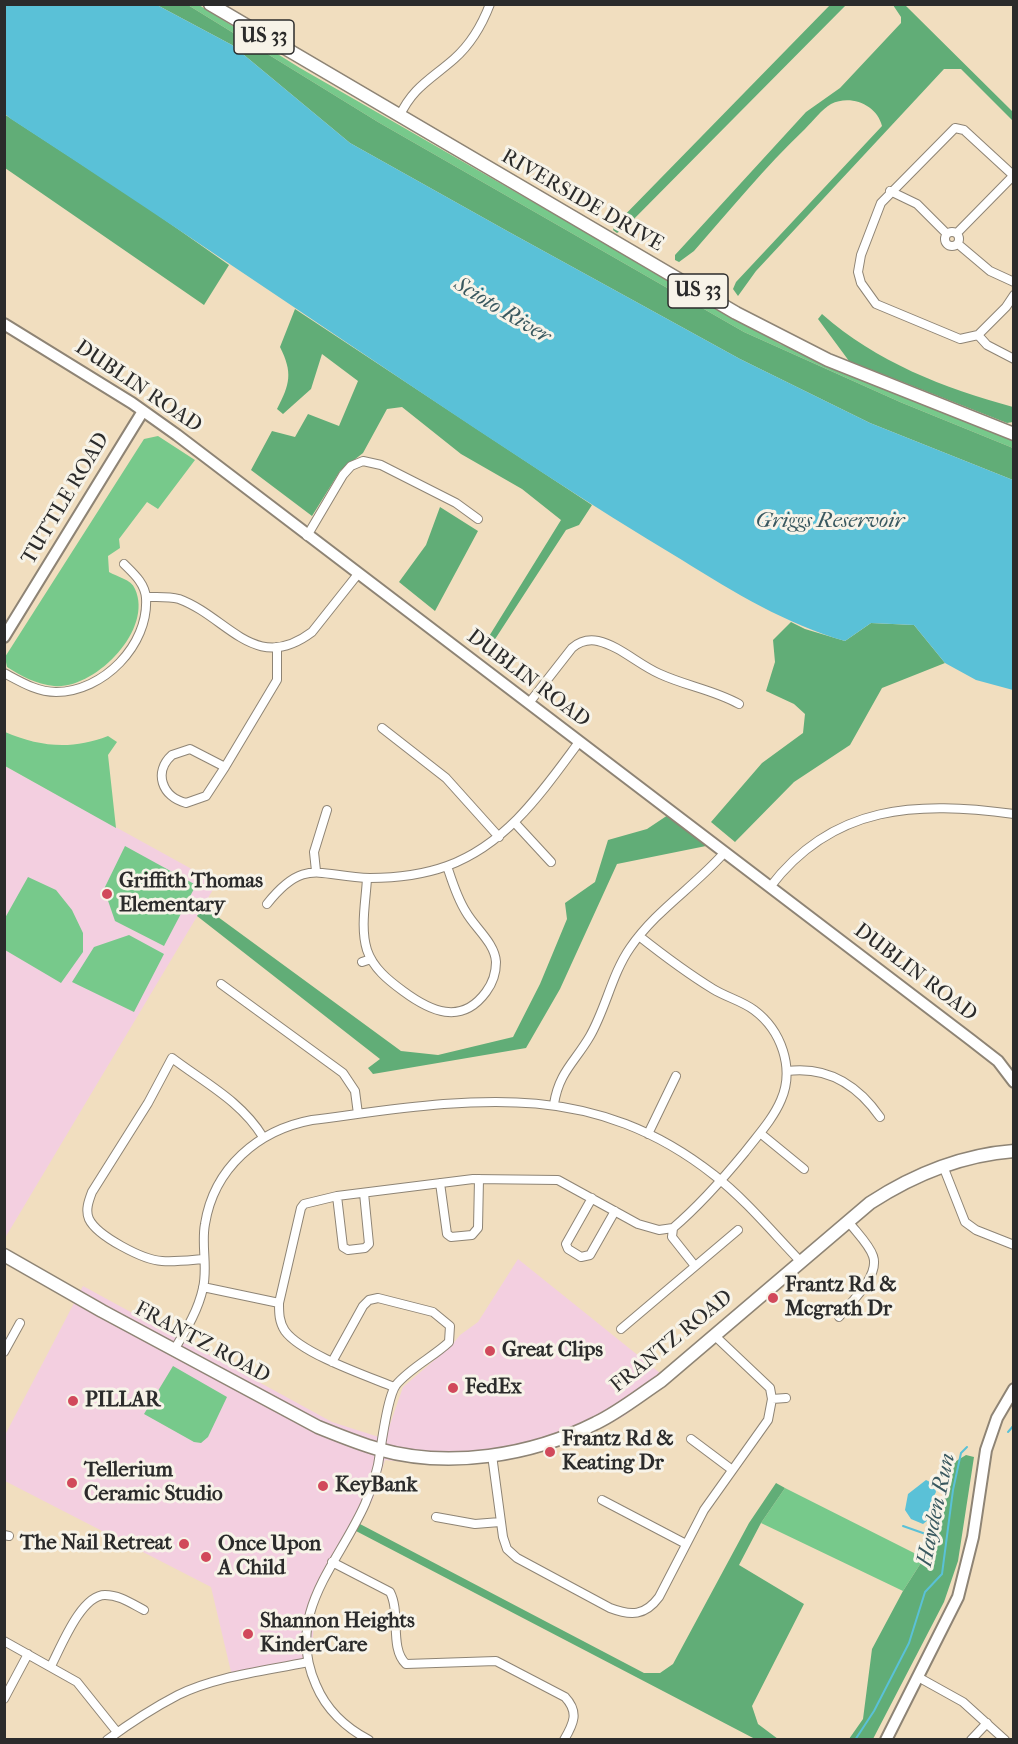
<!DOCTYPE html>
<style>
body{margin:0}
#map{position:relative;width:1018px;height:1744px;overflow:hidden;background:#f1debf;font-family:"IM FELL French Canon",serif}
canvas{display:block}
.frame{position:absolute;inset:0;border:6px solid #2b2b2b;pointer-events:none}
</style>
<div id="map">
<canvas width="1018" height="1744"></canvas>
<div class="frame"></div>
</div>
<script>
const c = document.querySelector('canvas').getContext('2d');
c.lineJoin = 'round';
function fill(path, color) { c.fillStyle = color; c.fill(path, 'evenodd'); }
function strokePath(path, color, width, dash) { c.strokeStyle = color; c.lineWidth = width; c.lineCap = dash ? 'butt' : 'round'; c.setLineDash(dash || []); c.stroke(path); }
function drawText(font, color, halo, rows, align = 'center') {
  c.font = font + ' "IM FELL French Canon",serif'; c.lineWidth = 6; c.setLineDash([]); c.textBaseline = 'middle'; c.strokeStyle = halo; c.fillStyle = color; for (const [text, x, y, turn = 0] of rows) {
    c.save(); c.translate(x, y); c.rotate((+turn || 0) * Math.PI / 180); c.textAlign = isNaN(turn) ? turn : align; if (halo) c.strokeText(text, 0, 0); c.fillText(text, 0, 0); c.restore();
  }
}
fill(new Path2D(`
 M 5,766 L 217,883 L 5,1238 Z
 M 518,1259 L 670,1381 L 624,1416 L 577,1441 L 509,1460 L 432,1465 L 385,1460 L 373,1499 L 321,1593 L 315,1611 L 311,1660 L 232,1676 L 211,1587 L 5,1481 L 4,1437 L 83,1286 L 332,1422 L 385,1439 L 403,1387 L 452,1345 L 460,1335 L 478,1322 Z`), '#f3cfe0');
fill(new Path2D(`
 M 188,5 L 199,5 L 300,68 L 780,344 L 1013,440 L 1013,448 L 900,402 L 744,332 L 378,122 Z
 M 158,436 L 195,460 L 158,509 L 147,502 L 119,539 L 120,548 L 108,556 L 109,572 C 117,577 131,579 135,589 C 154,630 94,690 54,686 C 36,684 21,676 7,667 L 5,657 L 144,439 Z
 M 5,732 C 40,747 72,750 108,736 L 117,742 L 108,755 L 116,828 L 5,766 Z
 M 125,846 L 196,885 L 164,946 L 115,921 L 104,889 Z
 M 28,877 L 56,890 L 72,910 L 83,933 L 83,952 L 61,983 L 5,950 L 5,918 Z
 M 129,935 L 164,954 L 134,1012 L 72,982 L 94,947 Z
 M 173,1366 L 227,1397 L 208,1437 L 201,1443 L 194,1442 L 144,1414 Z
 M 785,1488 L 924,1558 L 903,1591 L 761,1523 Z`), '#77c98b');
fill(new Path2D(`
 M 157,5 L 188,5 L 378,122 L 744,332 L 900,402 L 1013,448 L 1013,480 L 870,423 L 740,359 L 509,232 L 350,143 L 232,45 Z
 M 830,5 L 846,5 L 625,228 L 617,233 L 613,230 L 615,225 Z
 M 893,5 L 905,5 L 1013,112 L 1013,121 L 961,69 L 944,69 L 756,271 L 738,296 L 733,289 L 736,282 L 882,126 C 877,105 851,94 831,104 C 822,109 813,121 805,129 C 765,167 730,210 694,251 L 679,262 L 675,260 L 675,255 L 806,112 L 840,88 L 901,23 L 901,17 Z
 M 4,114 L 138,201 L 229,265 L 204,305 L 5,168 Z
 M 295,309 L 592,505 L 579,525 L 566,530 L 488,650 L 483,646 L 561,520 L 522,489 L 461,454 L 402,407 L 387,409 L 363,453 L 340,471 L 312,516 L 251,470 L 272,431 L 295,437 L 308,414 L 339,426 L 358,381 L 322,354 L 311,389 L 283,414 L 277,409 C 290,384 293,373 280,347 Z
 M 822,314 C 876,362 944,388 1013,407 L 1013,422 L 1007,423 L 849,361 L 818,319 Z
 M 440,507 L 478,531 L 435,611 L 399,582 L 426,545 Z
 M 791,622 L 805,629 L 845,641 L 871,623 L 914,625 L 945,663 L 882,688 L 850,745 L 794,782 L 735,842 L 711,822 L 762,763 L 803,733 L 805,714 L 794,704 L 766,691 L 775,662 L 773,640 Z
 M 668,815 L 706,846 L 617,864 L 560,989 L 526,1048 L 373,1074 L 368,1068 L 380,1059 L 197,916 L 203,906 L 401,1051 L 438,1055 L 513,1037 L 540,984 L 567,919 L 565,903 L 595,882 L 608,840 L 647,829 Z
 M 966,1455 L 974,1457 L 958,1561 L 944,1602 L 873,1739 L 849,1739 L 863,1719 L 872,1649 L 903,1591 L 924,1558 L 941,1516 L 948,1466 Z
 M 776,1483 L 785,1488 L 761,1523 L 739,1565 L 804,1604 L 752,1706 L 758,1724 L 778,1739 L 755,1739 L 356,1531 L 360,1524 L 644,1673 L 660,1673 L 673,1664 L 749,1523 Z`), '#61ad77');
fill(new Path2D(`
 M 4,5 L 157,5 L 232,45 L 350,143 L 509,232 L 740,359 L 870,423 L 1013,480 L 1013,690 L 976,680 L 945,663 L 914,625 L 871,623 L 845,641 C 786,624 735,593 682,560 C 635,532 589,503 543,473 C 365,357 190,235 11,119 L 5,114 Z
 M 926,1480 L 934,1484 L 936,1492 L 930,1504 L 932,1517 L 923,1524 L 911,1519 L 905,1510 L 908,1494 Z`), '#5ac1d7');
strokePath(new Path2D(`
 M 1008,1432 L 1014,1425
 M 903,1526 L 937,1538
 M 855,1740 L 874,1711 L 909,1643 L 925,1592 L 942,1574 L 953,1490 L 961,1453 L 967,1447`), '#5ac1d7', 2);
const minor = new Path2D(`
 M 399,117 C 413,87 430,80 454,59 C 471,44 482,25 490,4
 M 1014,176 L 964,130 L 955,128 L 881,203 L 861,255 L 858,272 L 861,283 L 876,304 L 960,339 L 978,335 L 1006,307 L 1014,295
 M 890,191 L 917,204 L 947,234
 M945 239a7 7 0 1 1 14 0a7 7 0 1 1-14 0Z
 M 957,233 L 1013,176
 M 958,244 L 990,271 L 1014,282
 M 978,335 L 987,345 L 1014,359
 M 307,536 L 343,475 L 351,466 L 363,461 L 381,465 L 456,503 L 478,519
 M 146,597 C 157,597 168,596 179,599 C 228,617 255,675 312,632 L 358,574
 M 4,673 C 21,682 37,692 56,692 C 103,692 149,645 146,598 C 145,583 133,573 124,564
 M 529,703 L 572,648 C 579,642 588,639 598,641 C 620,646 639,665 660,674 C 686,686 714,690 739,704
 M 382,728 L 446,778 L 499,837
 M 190,749 L 225,767 L 206,796 L 186,803 C 162,797 153,772 172,755 Z
 M 225,767 L 277,680 L 277,647
 M 515,823 L 551,862
 M 316,871 L 314,852 L 327,810
 M 367,878 C 366,900 360,928 367,950 C 373,968 388,980 403,991 C 430,1011 461,1026 486,992 C 492,984 496,973 496,962 C 495,943 475,928 466,912 C 457,898 452,881 447,866
 M 770,887 C 833,804 917,801 1014,814
 M 267,904 C 305,856 320,877 370,878 C 395,878 422,875 447,866 C 507,844 542,792 579,742
 M 362,962 L 371,959
 M 221,984 L 343,1073 L 355,1091 L 358,1114
 M 787,1071 C 827,1066 857,1084 880,1117
 M 554,1104 C 559,1072 575,1062 590,1036 C 606,1008 612,974 630,948 C 656,910 694,887 724,853
 M 760,1133 L 804,1169
 M 648,1134 L 676,1076
 M 943,1166 L 965,1222 L 976,1230 L 1014,1245
 M 440,1183 L 447,1234 L 451,1237 L 472,1235 L 478,1228 L 479,1179
 M 337,1196 L 343,1247 L 348,1250 L 365,1248 L 369,1244 L 364,1193
 M 592,1198 L 566,1244 L 568,1249 L 581,1257 L 590,1255 L 615,1211
 M 673,1228 L 672,1237 L 695,1266
 M 204,1259 C 191,1260 176,1262 162,1261 C 143,1260 97,1236 89,1219 C 85,1210 89,1200 92,1192 L 148,1103 L 172,1058 C 205,1083 241,1101 263,1137
 M 203,1287 L 279,1303
 M 839,1317 C 851,1302 880,1276 873,1256 C 869,1244 856,1232 848,1221
 M 621,1329 L 738,1230
 M 174,1350 C 186,1330 198,1311 203,1288 C 208,1267 201,1245 205,1224 C 214,1168 258,1130 312,1120 C 460,1101 586,1074 714,1175 C 746,1200 773,1233 801,1262
 M 4,1352 L 20,1323
 M 332,1362 L 363,1306 L 369,1300 L 378,1298 L 433,1312 L 450,1326 L 449,1342 C 433,1357 410,1368 396,1385 C 387,1397 381,1448 378,1465 C 375,1478 370,1492 365,1504 C 338,1565 284,1613 316,1685 C 326,1709 346,1728 369,1740
 M 394,1387 C 367,1376 302,1354 285,1331 C 279,1322 279,1313 279,1303 L 301,1208 L 304,1204 L 337,1196 L 473,1179 L 558,1180 L 638,1224 L 659,1230 L 673,1228 C 700,1205 722,1180 745,1152 C 758,1135 773,1119 781,1100 C 795,1068 781,1030 754,1010 C 742,1001 726,997 713,989 C 687,973 663,955 639,936
 M 772,1399 L 786,1398
 M 691,1439 L 731,1469
 M 492,1455 L 503,1537 L 507,1549 L 517,1558 L 610,1608 C 631,1616 645,1616 659,1597 L 704,1510 L 768,1420 L 772,1399 L 770,1388 L 714,1335
 M 602,1500 L 686,1544
 M 436,1517 L 475,1524 L 500,1522
 M 4,1535 L 9,1536
 M 332,1562 L 390,1592 C 401,1613 389,1648 406,1664 L 496,1661 L 565,1697 C 579,1712 574,1723 564,1740
 M 4,1641 L 77,1682 L 117,1732
 M 51,1666 C 61,1647 81,1595 105,1595 C 120,1595 132,1604 144,1610
 M 918,1677 L 963,1702 L 1005,1740
 M 4,1699 L 28,1654
 M 107,1740 C 130,1723 153,1708 178,1695 C 217,1676 265,1671 308,1662
 M 971,1740 L 987,1723`);
const secondary = new Path2D(`
 M 4,324 L 132,403 L 177,435 L 971,1040 L 998,1061 L 1014,1082
 M 4,637 L 143,411
 M 886,1740 L 958,1597 L 973,1537 L 986,1450 L 997,1418 L 1014,1389`);
const primary = new Path2D(`
 M 210,4 L 736,313 L 828,360 L 1014,434
 M 4,1255 L 102,1311 L 318,1427 C 338,1435 357,1443 378,1449 C 448,1469 531,1456 596,1423 C 619,1412 640,1395 661,1381 L 870,1203 C 913,1175 961,1155 1014,1151`);
strokePath(minor, '#8e8475', 10);
strokePath(secondary, '#8e8475', 14);
strokePath(primary, '#8e8475', 15);
strokePath(minor, '#fff', 8);
strokePath(secondary, '#fff', 10);
strokePath(primary, '#fff', 12);
for (const [x, y, r, color] of [
 [107,894,6,"#d1495b"],
 [773,1298,6,"#d1495b"],
 [490,1351,6,"#d1495b"],
 [453,1388,6,"#d1495b"],
 [73,1401,6,"#d1495b"],
 [550,1452,6,"#d1495b"],
 [72,1483,6,"#d1495b"],
 [323,1486,6,"#d1495b"],
 [184,1544,6,"#d1495b"],
 [206,1557,6,"#d1495b"],
 [248,1634,6,"#d1495b"]
]) { const dot = new Path2D(); dot.arc(x, y, r, 0, 2 * Math.PI); c.fillStyle = color; c.fill(dot); strokePath(dot, '#f7f3e8', 2); }
for (const [x, y, w] of [
 [264,37,60],
 [698,291,60]
]) { const box = new Path2D(); box.roundRect(x - w / 2, y - 17, w, 34, 4.5); c.fillStyle = '#f7f3e8'; c.fill(box); strokePath(box, '#2b2b2b', 1.5); }
drawText('bold 20px', '#2b2b2b', null, [
 ["US 33",264,37],
 ["US 33",698,291]
]);
drawText('21px', '#2b2b2b', '#f7f3e8', [
 ["RIVERSIDE DRIVE",582,201,30],
 ["DUBLIN ROAD",138,387,34],
 ["TUTTLE ROAD",66,499,-59],
 ["DUBLIN ROAD",528,679,37],
 ["DUBLIN ROAD",915,973,37],
 ["FRANTZ ROAD",672,1342,-39],
 ["FRANTZ ROAD",202,1343,28]
]);
drawText('bold 21px', '#2b2b2b', '#f7f3e8', [
 ["Griffith Thomas",119,882],
 ["Elementary",119,906],
 ["Frantz Rd &",785,1286],
 ["Mcgrath Dr",785,1310],
 ["Great Clips",502,1351],
 ["FedEx",465,1388],
 ["PILLAR",85,1401],
 ["Frantz Rd &",562,1440],
 ["Keating Dr",562,1464],
 ["Tellerium",84,1471],
 ["Ceramic Studio",84,1495],
 ["KeyBank",335,1486],
 ["The Nail Retreat",172,1544,"right"],
 ["Once Upon",218,1545],
 ["A Child",218,1569],
 ["Shannon Heights",260,1622],
 ["KinderCare",260,1646]
], 'left');
drawText('italic 22px', '#39585f', '#f7f3e8', [
 ["Scioto River",502,311,31],
 ["Griggs Reservoir",830,522],
 ["Hayden Run",937,1510,-78]
]);
</script>
